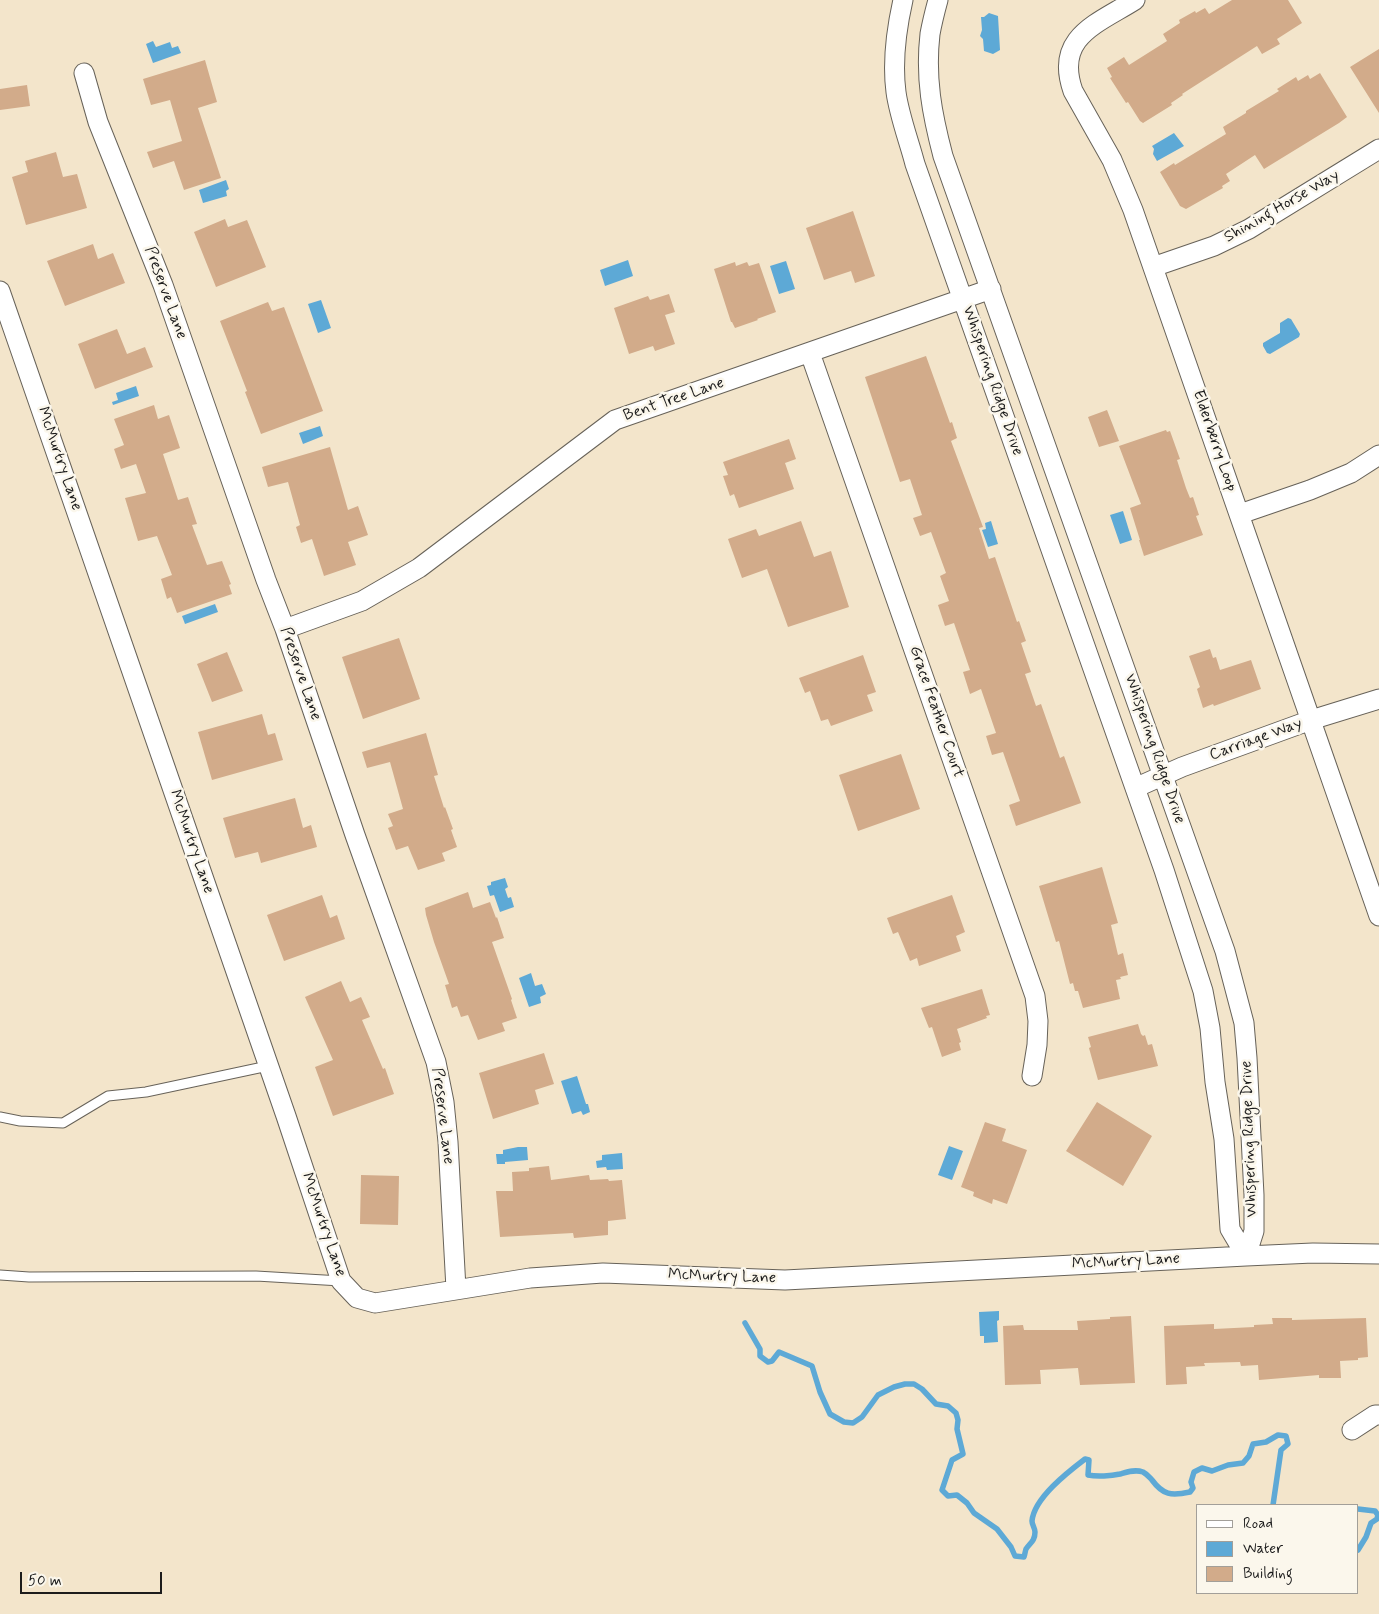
<!DOCTYPE html>
<style>
body{margin:0}
#map{position:relative;width:1379px;height:1614px;overflow:hidden;background:#f3e5cb;font-family:Mynerve,sans-serif}
canvas{display:block}
.legend{position:absolute;left:1196px;top:1504px;width:162px;height:90px;box-sizing:border-box;background:#fbf7ec;border:1px solid #a29f99;margin:0;padding:6px 9px;list-style:none;font-size:15px;color:#1c1c1c}
.legend li{display:flex;align-items:center;gap:10px;height:25px}
.legend b{width:25px;border:1px solid #a29f99}
.scale{position:absolute;left:20px;top:1572px;width:142px;height:22px;box-sizing:border-box;border:2px solid #1c1c1c;border-top:0;padding-left:6px;font-size:15px;line-height:18px;white-space:nowrap;color:#1c1c1c;-webkit-text-stroke:4px #fbf7ec;paint-order:stroke}
</style>
<div id="map">
<canvas width="1379" height="1614"></canvas>
<ul class="legend">
<li><b style="height:6px;background:#fff"></b>Road</li>
<li><b style="height:14px;background:#5da9d6"></b>Water</li>
<li><b style="height:14px;background:#d2ab8a"></b>Building</li>
</ul>
<div class="scale">50 m</div>
</div>
<script>
const c = document.querySelector('canvas').getContext('2d');
c.lineJoin = 'round';
function fill(path, color) { c.fillStyle = color; c.fill(path, 'evenodd'); }
function strokePath(path, color, width, dash) { c.strokeStyle = color; c.lineWidth = width; c.lineCap = dash ? 'butt' : 'round'; c.setLineDash(dash || []); c.stroke(path); }
function drawText(font, color, halo, rows, align = 'center') {
  c.font = font + ' Mynerve,sans-serif'; c.lineWidth = 5; c.setLineDash([]); c.textBaseline = 'middle'; c.strokeStyle = halo; c.fillStyle = color; for (const [text, x, y, turn = 0] of rows) {
    c.save(); c.translate(x, y); c.rotate((+turn || 0) * Math.PI / 180); c.textAlign = isNaN(turn) ? turn : align; if (halo) c.strokeText(text, 0, 0); c.fillText(text, 0, 0); c.restore();
  }
}
fill(new Path2D(`
 M 989,13 L 998,16 L 1000,50 L 993,54 L 984,51 L 983,39 L 980,36 L 982,30 L 981,17 L 984,17 Z
 M 153,41 L 156,47 L 170,42 L 172,48 L 178,46 L 181,53 L 153,63 L 146,44 Z
 M 1174,133 L 1184,146 L 1157,161 L 1153,154 L 1154,149 L 1152,146 Z
 M 226,180 L 229,189 L 226,191 L 227,196 L 203,203 L 199,190 Z
 M 628,260 L 633,276 L 605,286 L 600,270 Z
 M 786,261 L 795,289 L 779,294 L 770,266 Z
 M 321,300 L 331,328 L 318,333 L 308,304 Z
 M 1288,318 L 1291,319 L 1300,334 L 1299,337 L 1270,354 L 1267,353 L 1263,346 L 1263,343 L 1280,333 L 1280,323 Z
 M 136,386 L 139,396 L 113,405 L 112,402 L 118,400 L 116,393 Z
 M 320,426 L 323,436 L 303,444 L 299,433 Z
 M 1123,511 L 1132,540 L 1120,544 L 1110,515 Z
 M 991,521 L 998,544 L 988,547 L 982,530 L 986,529 L 985,523 Z
 M 215,604 L 218,612 L 185,624 L 182,616 Z
 M 505,878 L 508,887 L 505,889 L 508,898 L 511,897 L 514,907 L 500,912 L 494,895 L 490,896 L 487,886 L 491,885 L 491,882 Z
 M 531,973 L 535,986 L 542,984 L 546,994 L 540,997 L 541,1003 L 529,1007 L 519,978 Z
 M 577,1076 L 586,1104 L 588,1104 L 590,1112 L 583,1115 L 581,1111 L 572,1114 L 561,1081 Z
 M 949,1146 L 963,1151 L 952,1180 L 938,1175 Z
 M 518,1147 L 527,1147 L 528,1160 L 505,1162 L 505,1164 L 497,1164 L 496,1154 L 503,1154 L 503,1150 Z
 M 622,1153 L 623,1169 L 607,1170 L 606,1167 L 597,1168 L 596,1161 L 602,1160 L 602,1155 Z
 M 999,1311 L 999,1320 L 997,1321 L 998,1342 L 984,1343 L 984,1336 L 980,1336 L 979,1312 Z`), '#5da9d6');
strokePath(new Path2D(`
 M 745,1323 L 760,1349 L 760,1356 L 768,1362 L 772,1361 L 779,1352 L 812,1366 L 820,1392 L 830,1414 L 844,1422 L 853,1423 L 862,1417 L 878,1395 L 894,1387 L 905,1384 L 914,1384 L 922,1389 L 936,1404 L 948,1406 L 956,1413 L 958,1420 L 957,1429 L 963,1454 L 952,1460 L 942,1490 L 948,1496 L 957,1495 L 967,1503 L 974,1513 L 997,1529 L 1011,1547 L 1015,1556 L 1024,1557 C 1025,1554 1025,1552 1026,1549 C 1030,1543 1035,1541 1035,1532 C 1035,1528 1032,1525 1032,1521 C 1034,1498 1068,1472 1085,1459 L 1089,1460 L 1088,1475 C 1097,1477 1111,1476 1120,1474 C 1127,1472 1135,1469 1143,1472 C 1147,1474 1149,1477 1152,1480 C 1163,1495 1171,1496 1190,1492 L 1193,1488 L 1191,1482 L 1194,1472 L 1202,1468 L 1212,1471 L 1228,1465 L 1243,1463 L 1249,1456 L 1253,1444 L 1266,1442 L 1278,1435 L 1286,1436 L 1288,1444 L 1281,1450 L 1273,1505
 M 1358,1509 L 1375,1511 L 1378,1515 L 1377,1519 L 1371,1523 L 1366,1537 L 1358,1550`), '#5da9d6', 5.5);
fill(new Path2D(`
 M 1232,0 L 1288,0 L 1302,23 L 1277,39 L 1280,44 L 1262,54 L 1257,46 L 1182,94 L 1183,95 L 1171,103 L 1172,105 L 1143,123 L 1140,121 L 1128,102 L 1126,103 L 1110,78 L 1112,77 L 1107,68 L 1124,57 L 1129,65 L 1167,41 L 1163,34 L 1180,23 L 1179,20 L 1195,11 L 1196,13 L 1205,8 L 1209,14 Z
 M 1379,49 L 1379,113 L 1350,67 Z
 M 205,60 L 217,102 L 198,108 L 221,178 L 184,190 L 174,161 L 153,168 L 147,152 L 182,141 L 170,100 L 151,105 L 143,79 Z
 M 1320,73 L 1347,117 L 1339,123 L 1264,169 L 1255,155 L 1226,174 L 1230,181 L 1222,186 L 1223,188 L 1186,209 L 1180,206 L 1160,172 L 1174,163 L 1175,165 L 1226,134 L 1223,127 L 1246,113 L 1246,111 L 1279,91 L 1277,89 L 1296,77 L 1298,81 L 1308,75 L 1310,79 Z
 M 27,85 L 30,106 L 0,110 L 0,89 Z
 M 56,152 L 63,177 L 77,174 L 87,208 L 26,225 L 12,177 L 28,172 L 25,161 Z
 M 853,211 L 875,276 L 855,283 L 851,271 L 824,280 L 806,228 Z
 M 225,219 L 228,227 L 247,220 L 266,267 L 216,287 L 194,232 Z
 M 93,244 L 98,259 L 113,253 L 125,283 L 65,306 L 47,261 Z
 M 735,262 L 736,266 L 747,262 L 749,266 L 759,263 L 776,312 L 757,319 L 758,320 L 735,328 L 732,322 L 731,322 L 714,269 Z
 M 669,294 L 675,312 L 665,315 L 675,344 L 655,351 L 653,346 L 629,354 L 614,308 L 648,296 L 650,300 Z
 M 268,302 L 272,311 L 284,307 L 323,411 L 261,434 L 245,392 L 247,391 L 220,321 Z
 M 117,329 L 127,354 L 145,347 L 153,367 L 95,389 L 78,344 Z
 M 926,356 L 950,423 L 952,422 L 957,438 L 951,441 L 983,527 L 979,528 L 989,559 L 995,557 L 1017,622 L 1019,621 L 1026,641 L 1021,643 L 1031,672 L 1025,674 L 1036,706 L 1041,704 L 1060,758 L 1064,756 L 1081,803 L 1016,826 L 1009,805 L 1020,801 L 1003,752 L 992,755 L 986,736 L 996,733 L 981,689 L 970,694 L 963,672 L 970,670 L 954,623 L 945,626 L 938,605 L 949,601 L 940,576 L 946,573 L 931,532 L 920,536 L 913,518 L 922,515 L 910,479 L 900,482 L 865,377 Z
 M 154,405 L 158,419 L 169,415 L 180,448 L 163,454 L 178,500 L 188,497 L 197,524 L 192,525 L 207,565 L 222,561 L 231,584 L 229,585 L 232,594 L 177,613 L 171,597 L 167,599 L 161,579 L 172,575 L 157,536 L 138,541 L 125,498 L 146,493 L 136,464 L 121,469 L 114,449 L 124,445 L 114,419 Z
 M 1107,410 L 1119,441 L 1099,447 L 1088,417 Z
 M 1166,430 L 1167,432 L 1170,431 L 1180,459 L 1177,460 L 1186,488 L 1190,498 L 1193,497 L 1199,515 L 1196,516 L 1203,535 L 1144,556 L 1139,540 L 1140,540 L 1130,508 L 1141,504 L 1119,446 Z
 M 789,439 L 796,459 L 785,463 L 794,489 L 739,508 L 734,494 L 730,496 L 723,476 L 728,475 L 723,462 Z
 M 330,447 L 348,510 L 358,506 L 368,535 L 348,542 L 356,565 L 324,576 L 312,539 L 301,543 L 296,527 L 300,525 L 288,482 L 268,487 L 262,467 Z
 M 801,521 L 814,557 L 831,551 L 849,607 L 788,627 L 767,569 L 742,578 L 728,539 L 756,529 L 759,536 Z
 M 399,638 L 420,699 L 363,719 L 342,657 Z
 M 1210,649 L 1213,658 L 1216,657 L 1220,670 L 1251,660 L 1261,689 L 1214,706 L 1213,704 L 1203,708 L 1197,689 L 1200,687 L 1189,656 Z
 M 227,652 L 243,691 L 212,702 L 197,664 Z
 M 863,655 L 876,692 L 867,695 L 873,711 L 831,726 L 828,719 L 821,721 L 810,691 L 805,693 L 799,678 Z
 M 262,714 L 268,735 L 275,733 L 283,760 L 212,780 L 198,732 Z
 M 426,733 L 438,775 L 434,776 L 444,808 L 445,807 L 453,829 L 451,830 L 457,847 L 442,853 L 445,861 L 418,870 L 408,846 L 396,850 L 388,828 L 393,826 L 388,814 L 403,809 L 390,762 L 367,768 L 362,752 Z
 M 901,754 L 920,809 L 858,831 L 839,775 Z
 M 295,798 L 303,828 L 311,825 L 317,847 L 261,863 L 258,852 L 235,858 L 223,818 Z
 M 1102,867 L 1118,923 L 1111,925 L 1118,955 L 1123,953 L 1128,975 L 1120,977 L 1121,979 L 1116,980 L 1120,999 L 1083,1008 L 1078,991 L 1075,991 L 1073,983 L 1070,984 L 1059,941 L 1056,942 L 1039,886 Z
 M 468,892 L 473,908 L 490,902 L 496,918 L 497,917 L 504,938 L 492,942 L 512,999 L 511,1000 L 517,1018 L 502,1023 L 505,1031 L 478,1040 L 468,1015 L 461,1017 L 457,1006 L 452,1008 L 445,985 L 449,984 L 434,942 L 426,915 L 425,908 Z
 M 322,895 L 330,918 L 337,915 L 345,939 L 284,961 L 267,915 Z
 M 952,895 L 965,932 L 956,936 L 961,951 L 919,966 L 917,958 L 910,961 L 898,932 L 893,934 L 887,918 Z
 M 341,981 L 350,1002 L 361,997 L 370,1017 L 362,1020 L 383,1069 L 385,1068 L 394,1094 L 333,1116 L 315,1067 L 333,1060 L 305,997 Z
 M 982,989 L 990,1015 L 986,1016 L 987,1018 L 957,1029 L 961,1042 L 959,1043 L 961,1050 L 942,1057 L 932,1027 L 929,1028 L 921,1008 Z
 M 1138,1024 L 1141,1034 L 1143,1036 L 1145,1035 L 1148,1045 L 1152,1044 L 1158,1066 L 1098,1080 L 1089,1048 L 1091,1047 L 1088,1037 Z
 M 544,1053 L 554,1084 L 535,1090 L 539,1104 L 493,1119 L 479,1073 Z
 M 1097,1102 L 1152,1136 L 1123,1186 L 1066,1151 Z
 M 985,1122 L 1006,1129 L 1002,1141 L 1027,1150 L 1007,1204 L 993,1199 L 992,1204 L 973,1196 L 974,1192 L 961,1187 Z
 M 549,1166 L 551,1180 L 589,1175 L 590,1180 L 608,1179 L 609,1181 L 622,1180 L 626,1219 L 608,1221 L 608,1235 L 574,1238 L 573,1233 L 500,1237 L 496,1191 L 513,1191 L 512,1172 L 529,1171 L 529,1168 Z
 M 361,1175 L 399,1176 L 398,1225 L 360,1224 Z
 M 1131,1316 L 1135,1383 L 1080,1385 L 1078,1368 L 1040,1370 L 1041,1384 L 1005,1385 L 1003,1326 L 1023,1325 L 1024,1330 L 1078,1330 L 1077,1321 L 1110,1319 L 1110,1317 Z
 M 1272,1318 L 1292,1318 L 1292,1320 L 1366,1318 L 1368,1357 L 1358,1358 L 1358,1360 L 1340,1361 L 1341,1378 L 1319,1378 L 1319,1375 L 1259,1380 L 1258,1365 L 1241,1366 L 1240,1362 L 1204,1363 L 1205,1366 L 1186,1367 L 1187,1384 L 1166,1385 L 1164,1326 L 1214,1324 L 1214,1329 L 1254,1327 L 1254,1325 L 1273,1324 Z`), '#d2ab8a');
const service = new Path2D(`
 M 0,1117 L 20,1121 L 63,1123 L 108,1096 L 146,1092 L 268,1066
 M 0,1275 L 29,1277 L 256,1276 L 341,1281`);
const minor = new Path2D(`
 M 903,0 C 896,31 892,61 896,92 C 899,115 909,141 915,164 L 1164,870 L 1203,991 L 1210,1028 L 1215,1082 L 1224,1139 L 1230,1229 L 1246,1256
 M 938,0 C 935,11 932,23 930,34 C 925,78 932,114 943,156 L 1225,951 L 1244,1023 L 1247,1058 L 1254,1195 L 1254,1231 L 1246,1256
 M 1135,0 C 1097,24 1054,37 1073,91 L 1112,160 L 1133,210 L 1379,916
 M 84,73 L 98,122 L 163,285 L 266,580 L 285,629 L 355,835 L 436,1062 L 444,1102 L 448,1142 L 456,1289
 M 1153,267 L 1214,246 L 1249,229 L 1379,149
 M 0,291 L 286,1116 L 341,1281 L 357,1298 L 375,1303 L 530,1278 L 603,1273 L 785,1280 L 1246,1256 L 1313,1253 L 1379,1254
 M 810,353 L 1035,996 L 1038,1021 L 1037,1045 L 1032,1076
 M 1240,514 L 1310,490 L 1351,473 L 1379,455
 M 285,629 L 362,601 L 419,568 L 615,420 L 991,289
 M 1135,788 L 1182,767 L 1311,720 L 1379,699
 M 1352,1430 L 1375,1415 L 1379,1415`);
strokePath(service, '#676259', 11);
strokePath(minor, '#676259', 21);
strokePath(service, '#fff', 9);
strokePath(minor, '#fff', 19);
drawText('16px', '#1c1c1c', '#fbf7ec', [
 ["Shining Horse Way",1282,207,-30],
 ["Preserve Lane",165,293,70],
 ["Whispering Ridge Drive",992,381,71],
 ["Bent Tree Lane",674,400,-19],
 ["Elderberry Loop",1214,441,71],
 ["McMurtry Lane",59,459,71],
 ["Preserve Lane",300,674,71],
 ["Grace Feather Court",936,712,71],
 ["Carriage Way",1256,740,-20],
 ["Whispering Ridge Drive",1154,749,71],
 ["McMurtry Lane",191,842,71],
 ["Preserve Lane",442,1116,83],
 ["Whispering Ridge Drive",1250,1139,-92],
 ["McMurtry Lane",323,1225,71],
 ["McMurtry Lane",1126,1262,-3],
 ["McMurtry Lane",722,1277,2]
]);
</script>
